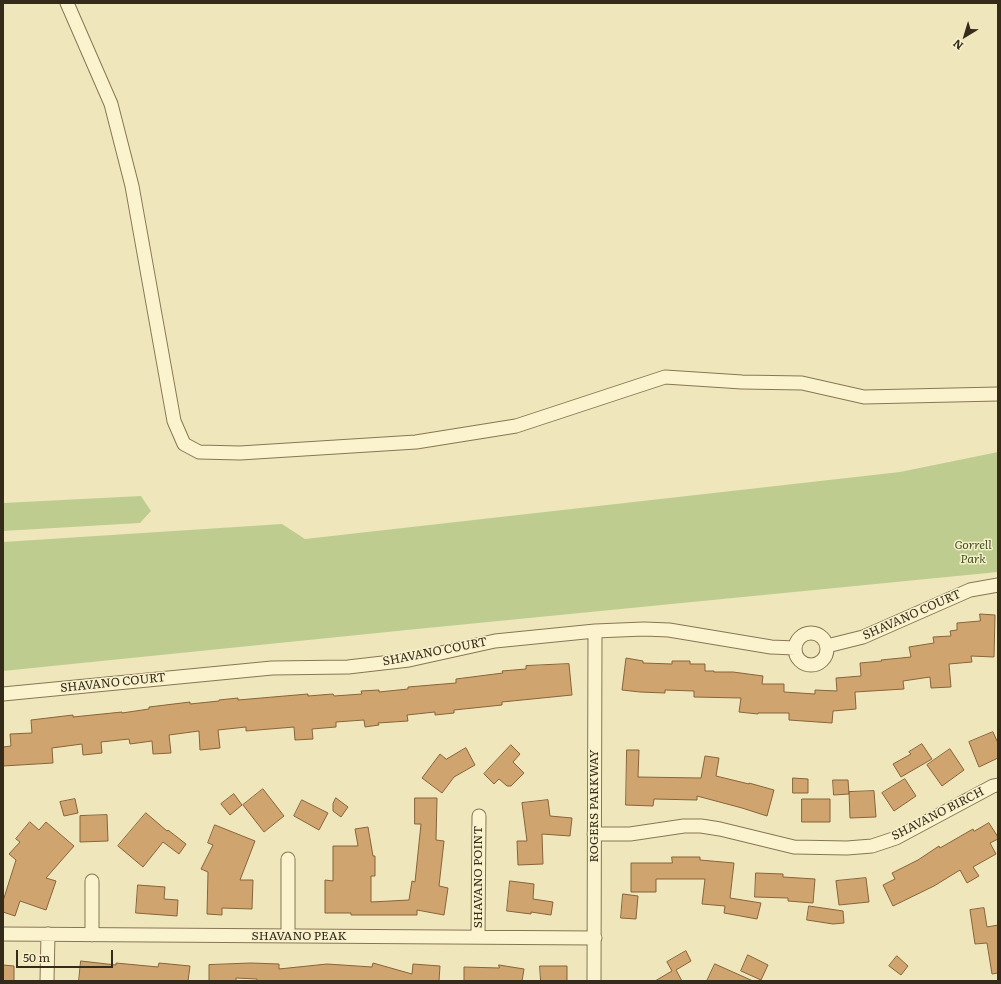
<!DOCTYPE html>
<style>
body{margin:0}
#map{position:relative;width:1001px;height:984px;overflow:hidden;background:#efe7bb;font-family:Literata,serif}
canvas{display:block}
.frame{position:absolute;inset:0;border:4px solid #352b1a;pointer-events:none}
.north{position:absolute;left:945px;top:16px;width:40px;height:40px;-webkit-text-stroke:3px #f7f0cb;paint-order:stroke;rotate:218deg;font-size:11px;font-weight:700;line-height:16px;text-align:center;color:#352b1a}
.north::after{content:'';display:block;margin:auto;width:14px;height:18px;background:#352b1a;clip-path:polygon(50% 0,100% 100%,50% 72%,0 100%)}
.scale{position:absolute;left:16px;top:950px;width:97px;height:18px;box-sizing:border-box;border:2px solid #352b1a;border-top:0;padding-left:5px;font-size:12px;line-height:14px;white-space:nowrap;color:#352b1a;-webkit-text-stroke:3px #f7f0cb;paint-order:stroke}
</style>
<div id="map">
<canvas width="1001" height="984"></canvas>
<div class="frame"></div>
<div class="north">N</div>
<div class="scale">50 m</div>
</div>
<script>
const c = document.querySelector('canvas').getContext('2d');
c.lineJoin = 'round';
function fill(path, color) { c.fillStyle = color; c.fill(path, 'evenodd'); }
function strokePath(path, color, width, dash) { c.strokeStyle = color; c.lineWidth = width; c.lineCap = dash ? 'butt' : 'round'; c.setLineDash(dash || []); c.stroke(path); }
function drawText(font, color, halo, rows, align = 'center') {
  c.font = font + ' Literata,serif'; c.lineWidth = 3; c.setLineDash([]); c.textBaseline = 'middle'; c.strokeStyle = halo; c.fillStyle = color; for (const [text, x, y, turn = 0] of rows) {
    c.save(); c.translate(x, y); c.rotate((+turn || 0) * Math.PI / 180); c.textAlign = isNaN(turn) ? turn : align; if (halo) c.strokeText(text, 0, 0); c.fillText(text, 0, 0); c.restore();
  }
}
fill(new Path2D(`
 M 998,452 L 998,572 L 417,629 L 3,671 L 3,542 L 282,524 L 305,539 L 900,472 Z
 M 141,496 L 151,511 L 140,523 L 3,531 L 3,503 Z`), '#becd8f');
const building = new Path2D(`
 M 980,614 L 995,615 L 994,657 L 971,656 L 972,662 L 949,664 L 951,687 L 931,688 L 930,677 L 903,681 L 904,689 L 855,692 L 856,709 L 833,711 L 832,723 L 789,720 L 789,713 L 758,713 L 758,714 L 739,712 L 741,698 L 694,697 L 694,691 L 665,690 L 665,693 L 640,692 L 622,690 L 626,658 L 643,661 L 643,663 L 672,664 L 672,661 L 690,661 L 690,664 L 705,664 L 705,671 L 714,671 L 714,672 L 733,672 L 763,676 L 762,684 L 784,684 L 784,692 L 815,694 L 815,690 L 837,691 L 836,678 L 861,676 L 860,663 L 882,661 L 881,660 L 911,657 L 909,647 L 934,643 L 933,637 L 951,636 L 950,631 L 957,630 L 957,623 L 980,621 Z
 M 569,664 L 572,695 L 502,702 L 502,705 L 454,710 L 454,713 L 435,715 L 435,712 L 407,715 L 408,721 L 378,723 L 379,725 L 365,727 L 364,720 L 336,722 L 336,727 L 312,729 L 313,739 L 295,740 L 294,727 L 246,731 L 246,727 L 218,730 L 220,748 L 200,750 L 199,731 L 169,735 L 171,753 L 153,754 L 152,741 L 130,744 L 129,739 L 101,742 L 102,753 L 83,755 L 82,744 L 52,748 L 53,763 L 3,766 L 3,747 L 11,746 L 10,734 L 32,733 L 31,720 L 73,715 L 73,717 L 122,712 L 122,713 L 149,709 L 149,707 L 190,702 L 190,704 L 219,701 L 219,700 L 238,698 L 238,700 L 308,694 L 308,696 L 333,694 L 334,696 L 362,694 L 361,691 L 379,690 L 379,692 L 408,689 L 408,687 L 456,683 L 456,679 L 503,673 L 502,671 L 526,669 L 526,666 Z
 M 993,732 L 998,743 L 998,758 L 979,767 L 969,742 Z
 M 922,744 L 932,759 L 901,777 L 893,764 L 911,754 L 909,752 Z
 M 511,745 L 520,754 L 513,762 L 524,773 L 511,786 L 507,786 L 499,779 L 494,784 L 484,774 Z
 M 466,748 L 475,765 L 454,777 L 442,793 L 422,778 L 440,754 L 446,759 Z
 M 950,749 L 964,770 L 942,786 L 927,765 Z
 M 627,750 L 639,750 L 638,777 L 701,778 L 705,756 L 719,758 L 716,776 L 749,784 L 749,783 L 774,790 L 767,816 L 742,808 L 697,796 L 697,800 L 654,799 L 653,806 L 626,805 Z
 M 793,778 L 808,779 L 808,793 L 793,793 Z
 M 905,779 L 916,796 L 894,811 L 882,793 Z
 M 833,780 L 848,780 L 849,794 L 834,795 Z
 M 263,789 L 284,816 L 264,832 L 243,805 Z
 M 874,791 L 876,817 L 850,818 L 849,792 Z
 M 234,794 L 242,805 L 230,815 L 221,804 Z
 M 336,798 L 348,807 L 341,817 L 333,811 L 333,804 Z
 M 415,798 L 437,798 L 436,840 L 444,841 L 439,886 L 448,888 L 444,915 L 417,910 L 417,915 L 351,915 L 351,913 L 325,913 L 325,880 L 333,881 L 333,846 L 358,846 L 355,829 L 368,827 L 373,856 L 375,856 L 375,876 L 371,876 L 371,902 L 409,900 L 412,881 L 415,882 L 421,824 L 415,824 Z
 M 75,799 L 78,813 L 64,816 L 60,802 Z
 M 802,799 L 830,799 L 830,822 L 802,822 Z
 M 302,800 L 328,813 L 319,830 L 294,816 Z
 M 548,800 L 550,816 L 572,818 L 570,836 L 542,834 L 543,864 L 518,865 L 517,841 L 527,841 L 522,803 Z
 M 146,813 L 167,831 L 168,830 L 186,844 L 179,854 L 163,842 L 143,867 L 118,846 Z
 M 107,815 L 108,841 L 80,842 L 80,816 Z
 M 30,822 L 39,830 L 46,822 L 74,846 L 46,878 L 56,881 L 46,910 L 20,901 L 15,916 L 3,912 L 3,901 L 16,860 L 9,854 L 20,842 L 16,839 Z
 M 989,823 L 998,837 L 998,839 L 990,843 L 996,854 L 973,867 L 979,876 L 967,883 L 960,870 L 934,886 L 893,906 L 883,885 L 895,879 L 892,873 L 918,860 L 939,846 L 940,848 L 973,829 L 974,831 Z
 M 215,825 L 255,841 L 240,880 L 253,880 L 252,909 L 222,908 L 222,915 L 207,914 L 208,872 L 201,869 L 213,845 L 208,843 Z
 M 672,857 L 700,857 L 700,860 L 734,863 L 730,898 L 761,903 L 757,919 L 724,913 L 725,906 L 702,904 L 705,879 L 656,879 L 656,892 L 631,892 L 631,863 L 672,863 Z
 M 756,873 L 783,874 L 783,877 L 815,879 L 813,903 L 788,901 L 788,898 L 755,897 Z
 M 866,878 L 869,902 L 839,905 L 836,881 Z
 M 510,881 L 534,884 L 533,899 L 553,902 L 551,915 L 531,912 L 531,914 L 507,911 Z
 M 138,885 L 165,887 L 164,899 L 178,900 L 177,916 L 136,913 Z
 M 623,894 L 638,896 L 636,919 L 621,918 Z
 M 809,906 L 843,911 L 844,923 L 833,924 L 807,920 Z
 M 984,908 L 987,927 L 998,925 L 998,973 L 992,974 L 987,943 L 975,944 L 970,910 Z
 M 686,951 L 691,961 L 676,970 L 682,981 L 655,981 L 672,971 L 667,962 Z
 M 748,955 L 768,965 L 761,980 L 741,971 Z
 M 897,956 L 908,966 L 901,975 L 889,966 Z
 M 81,961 L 116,965 L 116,963 L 158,967 L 159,963 L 190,966 L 188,981 L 79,981 Z
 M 251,963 L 279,964 L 279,969 L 327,964 L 372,967 L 373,963 L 412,974 L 413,964 L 440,966 L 439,981 L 257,981 L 257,979 L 236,978 L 236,981 L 209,981 L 209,965 Z
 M 715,964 L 753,981 L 707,981 Z
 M 3,965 L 14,966 L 14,981 L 3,981 Z
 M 499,965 L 524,969 L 522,981 L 464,981 L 464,967 L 499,968 Z
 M 540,966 L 567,966 L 567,981 L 541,981 Z`);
fill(building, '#d0a46f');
strokePath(building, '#876339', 1);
const minor = new Path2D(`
 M 67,3 L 111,104 L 132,186 L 174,421 L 184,444 L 199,452 L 240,453 L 416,442 L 516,426 L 665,377 L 742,382 L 802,383 L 864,397 L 998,394
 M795 649a16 16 0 1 1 32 0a16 16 0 1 1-32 0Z
 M 827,646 L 863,637 L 970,590 L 998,585
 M 3,694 L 272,668 L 348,667 L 409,660 L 495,641 L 595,631 L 644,629 L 669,630 L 771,647 L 795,648
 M 594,834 L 630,834 L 684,826 L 701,826 L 720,829 L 794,847 L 847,848 L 872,846 L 896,838 L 993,786 L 998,785
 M 3,934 L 595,938
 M 92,935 L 92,881
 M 288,936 L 288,859
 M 478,937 L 479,816
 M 47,981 L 48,934
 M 594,981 L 595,631`);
strokePath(minor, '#877654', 15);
strokePath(minor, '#faf3ce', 13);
drawText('italic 12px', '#3f5320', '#f7f0cb', [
 ["Gorrell",973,545],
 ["Park",973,559]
]);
drawText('12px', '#352b1a', '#f7f0cb', [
 ["SHAVANO COURT",912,615,-24],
 ["SHAVANO COURT",435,652,-11],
 ["SHAVANO COURT",113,683,-6],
 ["ROGERS PARKWAY",594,806,-90],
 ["SHAVANO BIRCH",938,814,-27],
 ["SHAVANO POINT",478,877,-90],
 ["SHAVANO PEAK",299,936]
]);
</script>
